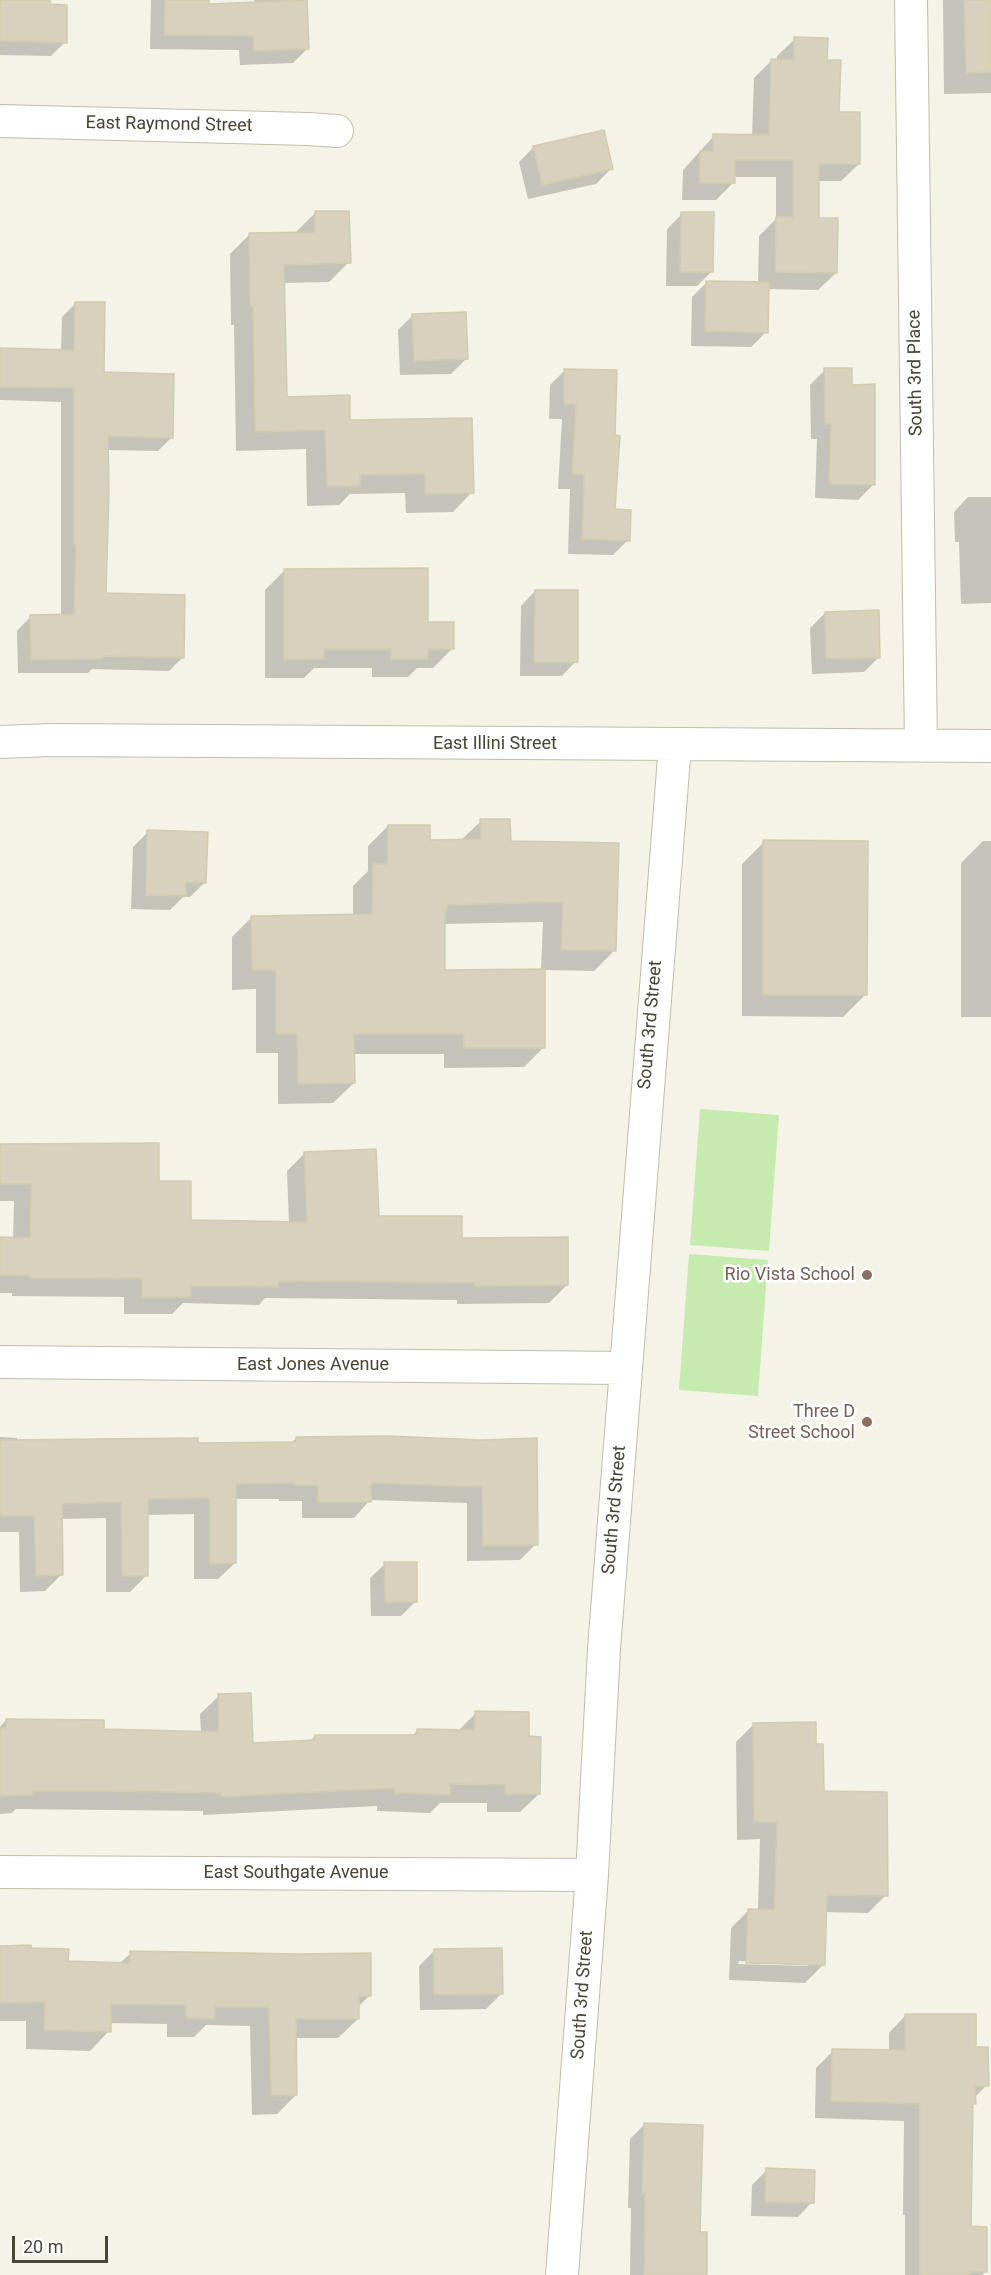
<!DOCTYPE html>
<style>
body{margin:0}
#map{position:relative;width:991px;height:2275px;overflow:hidden;background:#f5f3e8;font-family:Roboto,sans-serif}
canvas{display:block}
.scale{position:absolute;left:12px;top:2236px;width:96px;height:27px;box-sizing:border-box;border:3px solid #484536;border-top:0;padding-left:8px;font-size:18px;line-height:21px;white-space:nowrap;color:#484536;-webkit-text-stroke:4px #fff;paint-order:stroke}
</style>
<div id="map">
<canvas width="991" height="2275"></canvas>
<div class="scale">20 m</div>
</div>
<script>
const c = document.querySelector('canvas').getContext('2d');
c.lineJoin = 'round';
function fill(path, color) { c.fillStyle = color; c.fill(path, 'evenodd'); }
function strokePath(path, color, width, dash) { c.strokeStyle = color; c.lineWidth = width; c.lineCap = dash ? 'butt' : 'round'; c.setLineDash(dash || []); c.stroke(path); }
function drawText(font, color, halo, rows, align = 'center') {
  c.font = font + ' Roboto,sans-serif'; c.lineWidth = 5; c.setLineDash([]); c.textBaseline = 'middle'; c.strokeStyle = halo; c.fillStyle = color; for (const [text, x, y, turn = 0] of rows) {
    c.save(); c.translate(x, y); c.rotate((+turn || 0) * Math.PI / 180); c.textAlign = isNaN(turn) ? turn : align; if (halo) c.strokeText(text, 0, 0); c.fillText(text, 0, 0); c.restore();
  }
}
fill(new Path2D(`
 M 700,1109 L 779,1115 L 769,1251 L 690,1245 Z
 M 689,1254 L 768,1260 L 758,1396 L 679,1390 Z`), '#c5ebaf');
fill(new Path2D(`
 M 0,0 L 48,0 L 65,42 L 51,56 L 0,55 Z
 M 151,0 L 208,0 L 208,6 L 254,3 L 254,0 L 306,0 L 308,48 L 293,63 L 240,65 L 239,50 L 150,49 Z
 M 943,0 L 991,0 L 991,93 L 944,94 Z
 M 795,39 L 826,61 L 838,114 L 859,164 L 841,181 L 818,181 L 818,219 L 836,273 L 818,290 L 767,289 L 766,332 L 751,347 L 691,346 L 692,297 L 707,282 L 758,283 L 759,236 L 776,219 L 776,177 L 734,177 L 733,183 L 716,200 L 682,200 L 683,170 L 714,136 L 752,136 L 754,78 L 771,61 L 777,61 L 777,56 Z
 M 534,147 L 611,169 L 596,184 L 528,199 L 519,162 Z
 M 315,213 L 349,262 L 329,282 L 283,283 L 285,398 L 349,422 L 472,492 L 453,512 L 406,513 L 405,493 L 350,494 L 339,505 L 307,506 L 306,449 L 236,451 L 234,325 L 231,325 L 230,254 L 250,234 L 295,233 Z
 M 682,214 L 712,271 L 697,286 L 666,286 L 667,229 Z
 M 76,303 L 103,374 L 172,437 L 158,451 L 107,450 L 104,594 L 183,657 L 169,671 L 92,669 L 88,673 L 18,673 L 17,631 L 31,616 L 61,616 L 61,402 L 0,400 L 0,350 L 61,351 L 62,317 Z
 M 413,315 L 466,359 L 451,374 L 400,375 L 398,330 Z
 M 565,370 L 614,511 L 628,540 L 613,555 L 568,554 L 570,489 L 558,489 L 562,419 L 549,419 L 550,385 Z
 M 825,370 L 851,386 L 873,485 L 858,500 L 815,498 L 817,439 L 811,439 L 810,385 Z
 M 968,497 L 991,497 L 991,603 L 961,604 L 959,542 L 955,542 L 954,512 Z
 M 284,571 L 426,624 L 452,649 L 433,668 L 417,668 L 408,677 L 372,677 L 372,668 L 314,668 L 304,678 L 265,678 L 265,590 Z
 M 535,591 L 576,661 L 562,676 L 520,676 L 521,606 Z
 M 825,613 L 879,657 L 864,672 L 812,674 L 810,628 Z
 M 481,821 L 509,842 L 614,951 L 594,971 L 543,970 L 544,1047 L 524,1067 L 444,1068 L 444,1054 L 353,1054 L 354,1083 L 333,1103 L 278,1104 L 278,1053 L 256,1053 L 256,989 L 232,990 L 232,937 L 252,917 L 353,915 L 353,886 L 368,871 L 368,846 L 388,826 L 429,842 L 460,841 ZM 543,922 L 541,970 L 443,972 L 443,924 Z
 M 148,832 L 205,882 L 190,897 L 183,897 L 170,910 L 131,909 L 133,847 Z
 M 983,841 L 991,841 L 991,1017 L 961,1017 L 961,863 Z
 M 764,842 L 865,995 L 843,1017 L 742,1016 L 742,864 Z
 M 0,1145 L 157,1183 L 189,1221 L 289,1223 L 287,1171 L 305,1153 L 378,1218 L 461,1240 L 567,1285 L 549,1303 L 457,1304 L 457,1300 L 265,1298 L 259,1305 L 183,1303 L 172,1314 L 124,1314 L 124,1297 L 12,1296 L 12,1293 L 0,1293 L 0,1239 L 13,1239 L 14,1201 L 0,1201 Z
 M 0,1437 L 17,1438 L 17,1441 L 196,1444 L 291,1443 L 296,1438 L 482,1441 L 536,1544 L 520,1560 L 467,1561 L 467,1503 L 370,1500 L 354,1518 L 302,1518 L 302,1501 L 279,1501 L 279,1499 L 235,1499 L 235,1563 L 218,1579 L 194,1579 L 194,1514 L 146,1515 L 147,1575 L 130,1592 L 106,1592 L 106,1518 L 61,1519 L 61,1575 L 45,1591 L 20,1592 L 19,1532 L 0,1532 Z
 M 385,1564 L 416,1601 L 401,1616 L 371,1616 L 370,1578 Z
 M 219,1696 L 252,1744 L 309,1742 L 315,1736 L 412,1736 L 418,1730 L 458,1731 L 476,1713 L 527,1738 L 539,1794 L 520,1812 L 487,1812 L 487,1803 L 440,1803 L 430,1813 L 377,1811 L 377,1806 L 203,1815 L 203,1811 L 16,1809 L 12,1813 L 0,1814 L 0,1727 L 6,1720 L 103,1731 L 201,1733 L 200,1714 Z
 M 754,1724 L 815,1745 L 822,1792 L 886,1895 L 868,1913 L 825,1912 L 823,1965 L 805,1983 L 729,1980 L 731,1928 L 749,1910 L 758,1910 L 760,1839 L 737,1840 L 736,1742 ZM 739,1961 L 808,1963 L 808,1966 L 738,1964 Z
 M 0,1948 L 29,1949 L 67,1963 L 119,1964 L 131,1953 L 369,1996 L 358,2007 L 358,2019 L 338,2038 L 295,2038 L 296,2095 L 277,2114 L 252,2115 L 250,2026 L 206,2025 L 194,2037 L 167,2037 L 167,2024 L 110,2023 L 109,2031 L 90,2051 L 26,2049 L 26,2021 L 0,2021 Z
 M 434,1951 L 501,1994 L 486,2009 L 420,2010 L 419,1966 Z
 M 905,2016 L 975,2049 L 987,2085 L 974,2098 L 974,2103 L 971,2106 L 969,2228 L 985,2272 L 982,2275 L 905,2275 L 905,2215 L 903,2215 L 904,2121 L 815,2118 L 816,2068 L 833,2051 L 889,2052 L 889,2033 Z
 M 645,2124 L 699,2234 L 705,2275 L 630,2275 L 631,2208 L 628,2208 L 630,2139 Z
 M 767,2170 L 812,2202 L 798,2217 L 751,2216 L 752,2185 Z`), '#0003');
const building = new Path2D(`
 M 0,0 L 50,0 L 50,4 L 67,5 L 67,43 L 0,41 Z
 M 165,0 L 209,0 L 209,4 L 307,0 L 309,49 L 254,51 L 253,36 L 164,35 Z
 M 964,0 L 991,0 L 991,72 L 966,73 Z
 M 794,37 L 828,38 L 827,60 L 841,60 L 839,112 L 860,112 L 860,164 L 819,164 L 819,218 L 838,218 L 837,273 L 775,272 L 776,217 L 793,217 L 793,160 L 735,160 L 735,183 L 699,183 L 700,151 L 713,151 L 713,134 L 769,135 L 771,59 L 794,60 Z
 M 604,130 L 613,169 L 542,185 L 533,146 Z
 M 315,211 L 349,211 L 351,263 L 284,265 L 287,397 L 350,395 L 350,420 L 472,418 L 474,493 L 425,494 L 425,474 L 360,475 L 360,486 L 327,487 L 325,430 L 255,432 L 253,306 L 250,306 L 249,233 L 315,232 Z
 M 681,212 L 714,212 L 713,272 L 680,272 Z
 M 706,281 L 769,282 L 768,333 L 705,331 Z
 M 75,302 L 105,302 L 104,372 L 174,374 L 173,438 L 108,436 L 109,490 L 106,593 L 185,595 L 184,658 L 103,656 L 103,659 L 31,660 L 30,615 L 74,614 L 76,545 L 74,545 L 74,388 L 0,387 L 0,348 L 74,350 Z
 M 466,312 L 468,359 L 414,361 L 412,314 Z
 M 824,368 L 852,368 L 852,385 L 875,384 L 875,485 L 829,484 L 831,424 L 825,424 Z
 M 564,369 L 617,370 L 615,435 L 620,436 L 615,509 L 631,510 L 630,541 L 582,539 L 584,475 L 572,474 L 576,405 L 564,404 Z
 M 428,568 L 428,622 L 454,622 L 454,649 L 428,649 L 428,659 L 391,659 L 391,649 L 324,649 L 324,659 L 284,660 L 284,569 Z
 M 535,590 L 578,590 L 578,662 L 534,662 Z
 M 879,610 L 880,658 L 826,659 L 825,612 Z
 M 480,819 L 510,819 L 511,841 L 619,843 L 616,951 L 561,950 L 563,902 L 447,905 L 447,911 L 445,911 L 445,970 L 545,969 L 545,1048 L 464,1048 L 464,1034 L 354,1034 L 355,1083 L 298,1084 L 297,1034 L 276,1034 L 276,970 L 252,970 L 251,916 L 372,914 L 373,864 L 387,864 L 388,825 L 430,825 L 430,840 L 481,839 Z
 M 147,830 L 208,832 L 206,883 L 186,882 L 186,896 L 146,895 Z
 M 763,840 L 868,841 L 867,995 L 763,995 Z
 M 159,1143 L 159,1181 L 191,1181 L 191,1220 L 307,1222 L 304,1152 L 376,1149 L 379,1216 L 462,1216 L 462,1238 L 568,1237 L 568,1285 L 475,1286 L 475,1283 L 278,1281 L 278,1287 L 191,1286 L 191,1297 L 142,1297 L 142,1279 L 30,1278 L 30,1276 L 0,1275 L 0,1237 L 30,1238 L 31,1184 L 0,1184 L 0,1144 Z
 M 387,1436 L 482,1440 L 537,1438 L 538,1545 L 483,1545 L 482,1487 L 371,1483 L 371,1502 L 318,1502 L 318,1485 L 295,1485 L 295,1483 L 236,1484 L 236,1563 L 210,1564 L 210,1498 L 148,1499 L 148,1576 L 122,1576 L 121,1502 L 62,1504 L 63,1575 L 36,1576 L 34,1516 L 0,1516 L 0,1440 L 198,1438 L 198,1443 L 296,1442 L 296,1437 Z
 M 384,1562 L 417,1562 L 417,1602 L 385,1602 Z
 M 251,1693 L 253,1743 L 315,1740 L 315,1735 L 417,1735 L 417,1729 L 475,1730 L 475,1711 L 529,1712 L 529,1736 L 541,1737 L 540,1794 L 505,1794 L 505,1785 L 450,1784 L 450,1795 L 395,1793 L 395,1788 L 221,1797 L 221,1793 L 104,1791 L 32,1791 L 32,1795 L 0,1796 L 0,1728 L 6,1728 L 6,1719 L 104,1720 L 104,1729 L 219,1732 L 218,1694 Z
 M 816,1722 L 816,1744 L 823,1744 L 824,1791 L 887,1792 L 888,1896 L 827,1895 L 825,1965 L 746,1963 L 748,1909 L 774,1910 L 777,1822 L 754,1822 L 753,1723 Z
 M 31,1945 L 31,1948 L 69,1949 L 68,1961 L 130,1963 L 130,1951 L 298,1954 L 371,1953 L 371,1996 L 359,1996 L 359,2019 L 296,2019 L 297,2095 L 271,2096 L 269,2007 L 215,2007 L 215,2019 L 186,2018 L 186,2005 L 111,2004 L 111,2032 L 44,2030 L 45,2002 L 0,2003 L 0,1946 Z
 M 502,1948 L 503,1994 L 434,1995 L 434,1949 Z
 M 905,2014 L 976,2014 L 976,2047 L 988,2047 L 989,2086 L 975,2086 L 976,2104 L 973,2104 L 971,2226 L 987,2227 L 987,2272 L 970,2272 L 970,2275 L 920,2275 L 920,2104 L 831,2101 L 832,2049 L 905,2050 Z
 M 644,2123 L 703,2125 L 700,2232 L 707,2232 L 707,2275 L 644,2275 L 645,2194 L 642,2194 Z
 M 766,2168 L 815,2170 L 814,2203 L 765,2202 Z`);
fill(building, '#d7d1bd');
strokePath(building, '#d2cbaf', 1.5);
const minor = new Path2D(`
 M 911,0 L 921,746
 M 0,121 L 308,129 L 337,131
 M 0,742 L 51,740 L 991,746
 M 0,1362 L 625,1368
 M 0,1872 L 592,1875
 M 562,2275 L 592,1875 L 604,1649 L 675,745`);
strokePath(minor, '#c1bdaa', 34);
strokePath(minor, '#fff', 32);
for (const [x, y, r, color] of [
 [867,1275,6,"#8d6e63"],
 [867,1422,6,"#8d6e63"]
]) { const dot = new Path2D(); dot.arc(x, y, r, 0, 2 * Math.PI); c.fillStyle = color; c.fill(dot); strokePath(dot, '#fff', 2); }
drawText('18px', '#484536', '#fff', [
 ["East Raymond Street",169,125,1],
 ["South 3rd Place",916,373,-91],
 ["East Illini Street",495,744],
 ["South 3rd Street",651,1025,-85],
 ["East Jones Avenue",313,1365],
 ["South 3rd Street",615,1510,-85],
 ["East Southgate Avenue",296,1873],
 ["South 3rd Street",583,1995,-86]
]);
drawText('18px', '#785e54', '#fff', [
 ["Rio Vista School",855,1275],
 ["Three D",855,1412],
 ["Street School",855,1433]
], 'right');
</script>
